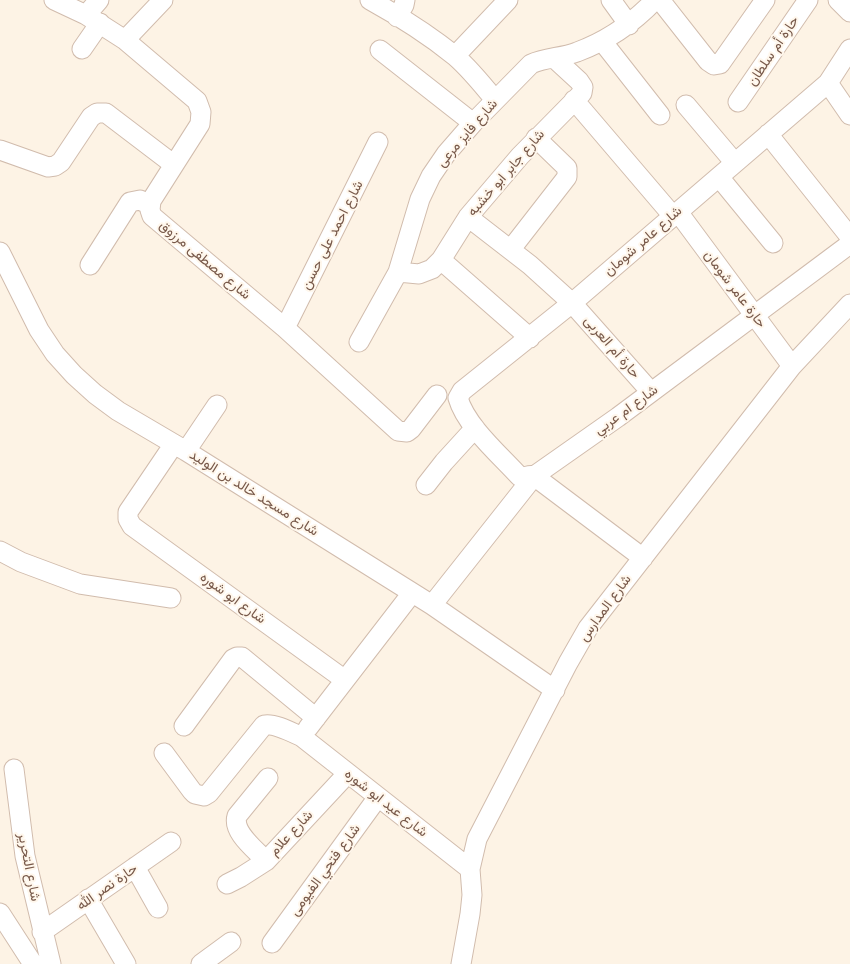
<!DOCTYPE html>
<meta charset="utf-8">
<style>
body{margin:0}
canvas{display:block;background:#fdf3e5}
</style>
<canvas width="850" height="964"></canvas>
<script>
const c = document.querySelector('canvas').getContext('2d');
c.lineJoin = 'round';
function strokePath(path, color, width, dash) { c.strokeStyle = color; c.lineWidth = width; c.lineCap = dash ? 'butt' : 'round'; c.setLineDash(dash || []); c.stroke(path); }
function drawText(font, color, halo, rows, align = 'center') {
  c.font = font + ' Inter,Vazirmatn,sans-serif'; c.lineWidth = 4; c.setLineDash([]); c.textBaseline = 'middle'; c.strokeStyle = halo; c.fillStyle = color; for (const [text, x, y, turn = 0] of rows) {
    c.save(); c.translate(x, y); c.rotate((+turn || 0) * Math.PI / 180); c.textAlign = isNaN(turn) ? turn : align; if (halo) c.strokeText(text, 0, 0); c.fillText(text, 0, 0); c.restore();
  }
}
const street = new Path2D(`
 M 54,0 L 86,15 L 125,40 L 197,101 L 201,112 L 200,124 L 151,201 L 150,210 L 152,216 L 285,328 L 398,431 L 407,432 L 411,429 L 437,395
 M 370,0 C 399,16 429,35 455,56 C 470,69 482,84 495,100
 M 611,0 L 629,25
 M 660,0 L 708,61 L 714,65 L 720,64 L 765,0
 M 838,0 L 850,12
 M 86,15 L 99,0
 M 397,17 L 404,5 L 405,0
 M 125,40 L 163,0
 M 602,41 L 660,115
 M 82,49 L 100,23
 M 380,50 L 473,123
 M 455,56 L 508,0
 M 828,83 L 850,115
 M 574,100 L 673,216
 M 738,102 L 808,0
 M 686,105 L 735,163
 M 768,134 L 850,237
 M 0,150 L 48,167 L 55,166 L 61,162 L 91,117 L 97,113 L 106,113 L 173,164
 M 719,177 L 773,243
 M 678,212 L 792,366
 M 468,217 L 530,265 L 572,303 L 651,392
 M 511,249 L 567,177 L 567,168 L 536,138
 M 0,252 L 39,330 L 55,354 L 74,375 L 95,394 L 118,411 L 186,451 L 432,605 L 555,690
 M 441,260 L 530,338
 M 90,265 L 130,202 L 140,200 L 150,205
 M 398,272 L 419,274 L 432,269 L 441,260 L 468,217 L 520,156 L 582,93 L 583,87 L 579,81 L 554,58
 M 285,328 L 378,142
 M 359,342 L 398,272 L 420,199 L 431,176 L 446,154 L 473,123 L 531,64 C 546,57 562,58 577,52 C 607,41 633,23 655,0
 M 174,444 L 128,512 L 128,519 L 132,526 L 345,680
 M 186,451 L 217,405
 M 426,485 L 444,462 L 475,428
 M 0,551 L 21,562 L 80,584 L 171,598
 M 643,558 L 534,476 C 528,474 524,479 519,476 C 500,455 466,426 458,398 L 462,391 L 572,303 L 828,83 L 850,49
 M 432,605 L 534,476 L 618,417 L 850,244
 M 184,726 L 233,659 L 237,657 L 242,657 L 316,718
 M 308,728 L 412,593
 M 164,753 L 192,791 L 195,794 L 204,796 L 209,793 L 264,725 C 275,723 291,732 302,737 L 470,869
 M 14,769 L 25,856 L 51,964
 M 266,861 C 255,849 232,832 237,816 L 268,778
 M 135,867 L 158,908
 M 227,884 L 241,877 L 266,861 L 348,773
 M 88,899 L 126,964
 M 0,913 L 33,964
 M 42,932 L 171,842
 M 272,943 L 378,797
 M 201,964 L 231,942
 M 461,964 L 470,914 L 472,895 L 470,869 L 477,839 L 568,663 L 588,628 L 792,366 L 850,304`);
strokePath(street, '#d1bcad', 21);
strokePath(street, '#fff', 19);
drawText('14px', '#775849', '#fff7ec', [
 ["حارة أم سلطان",773,51,-56],
 ["شارع فايز مرعى",467,133,-49],
 ["شارع جابر ابو خشبه",506,173,-49],
 ["شارع احمد على حسن",332,235,-63],
 ["شارع عامر شومان",643,241,-41],
 ["شارع مصطفى مرزوق",205,260,40],
 ["حارة عامر شومان",735,289,53],
 ["حارة أم العربى",612,347,49],
 ["شارع ام عربي",626,410,-36],
 ["شارع مسجد خالد بن الوليد",254,493,32],
 ["شارع ابو شوره",233,598,36],
 ["شارع المدارس",605,608,-54],
 ["شارع عيد ابو شوره",386,803,38],
 ["شارع علام",291,833,-47],
 ["شارع التحرير",29,867,79],
 ["شارع فتحي الفيومى",325,870,-54],
 ["حارة نصر الله",107,887,-35]
]);
</script>
